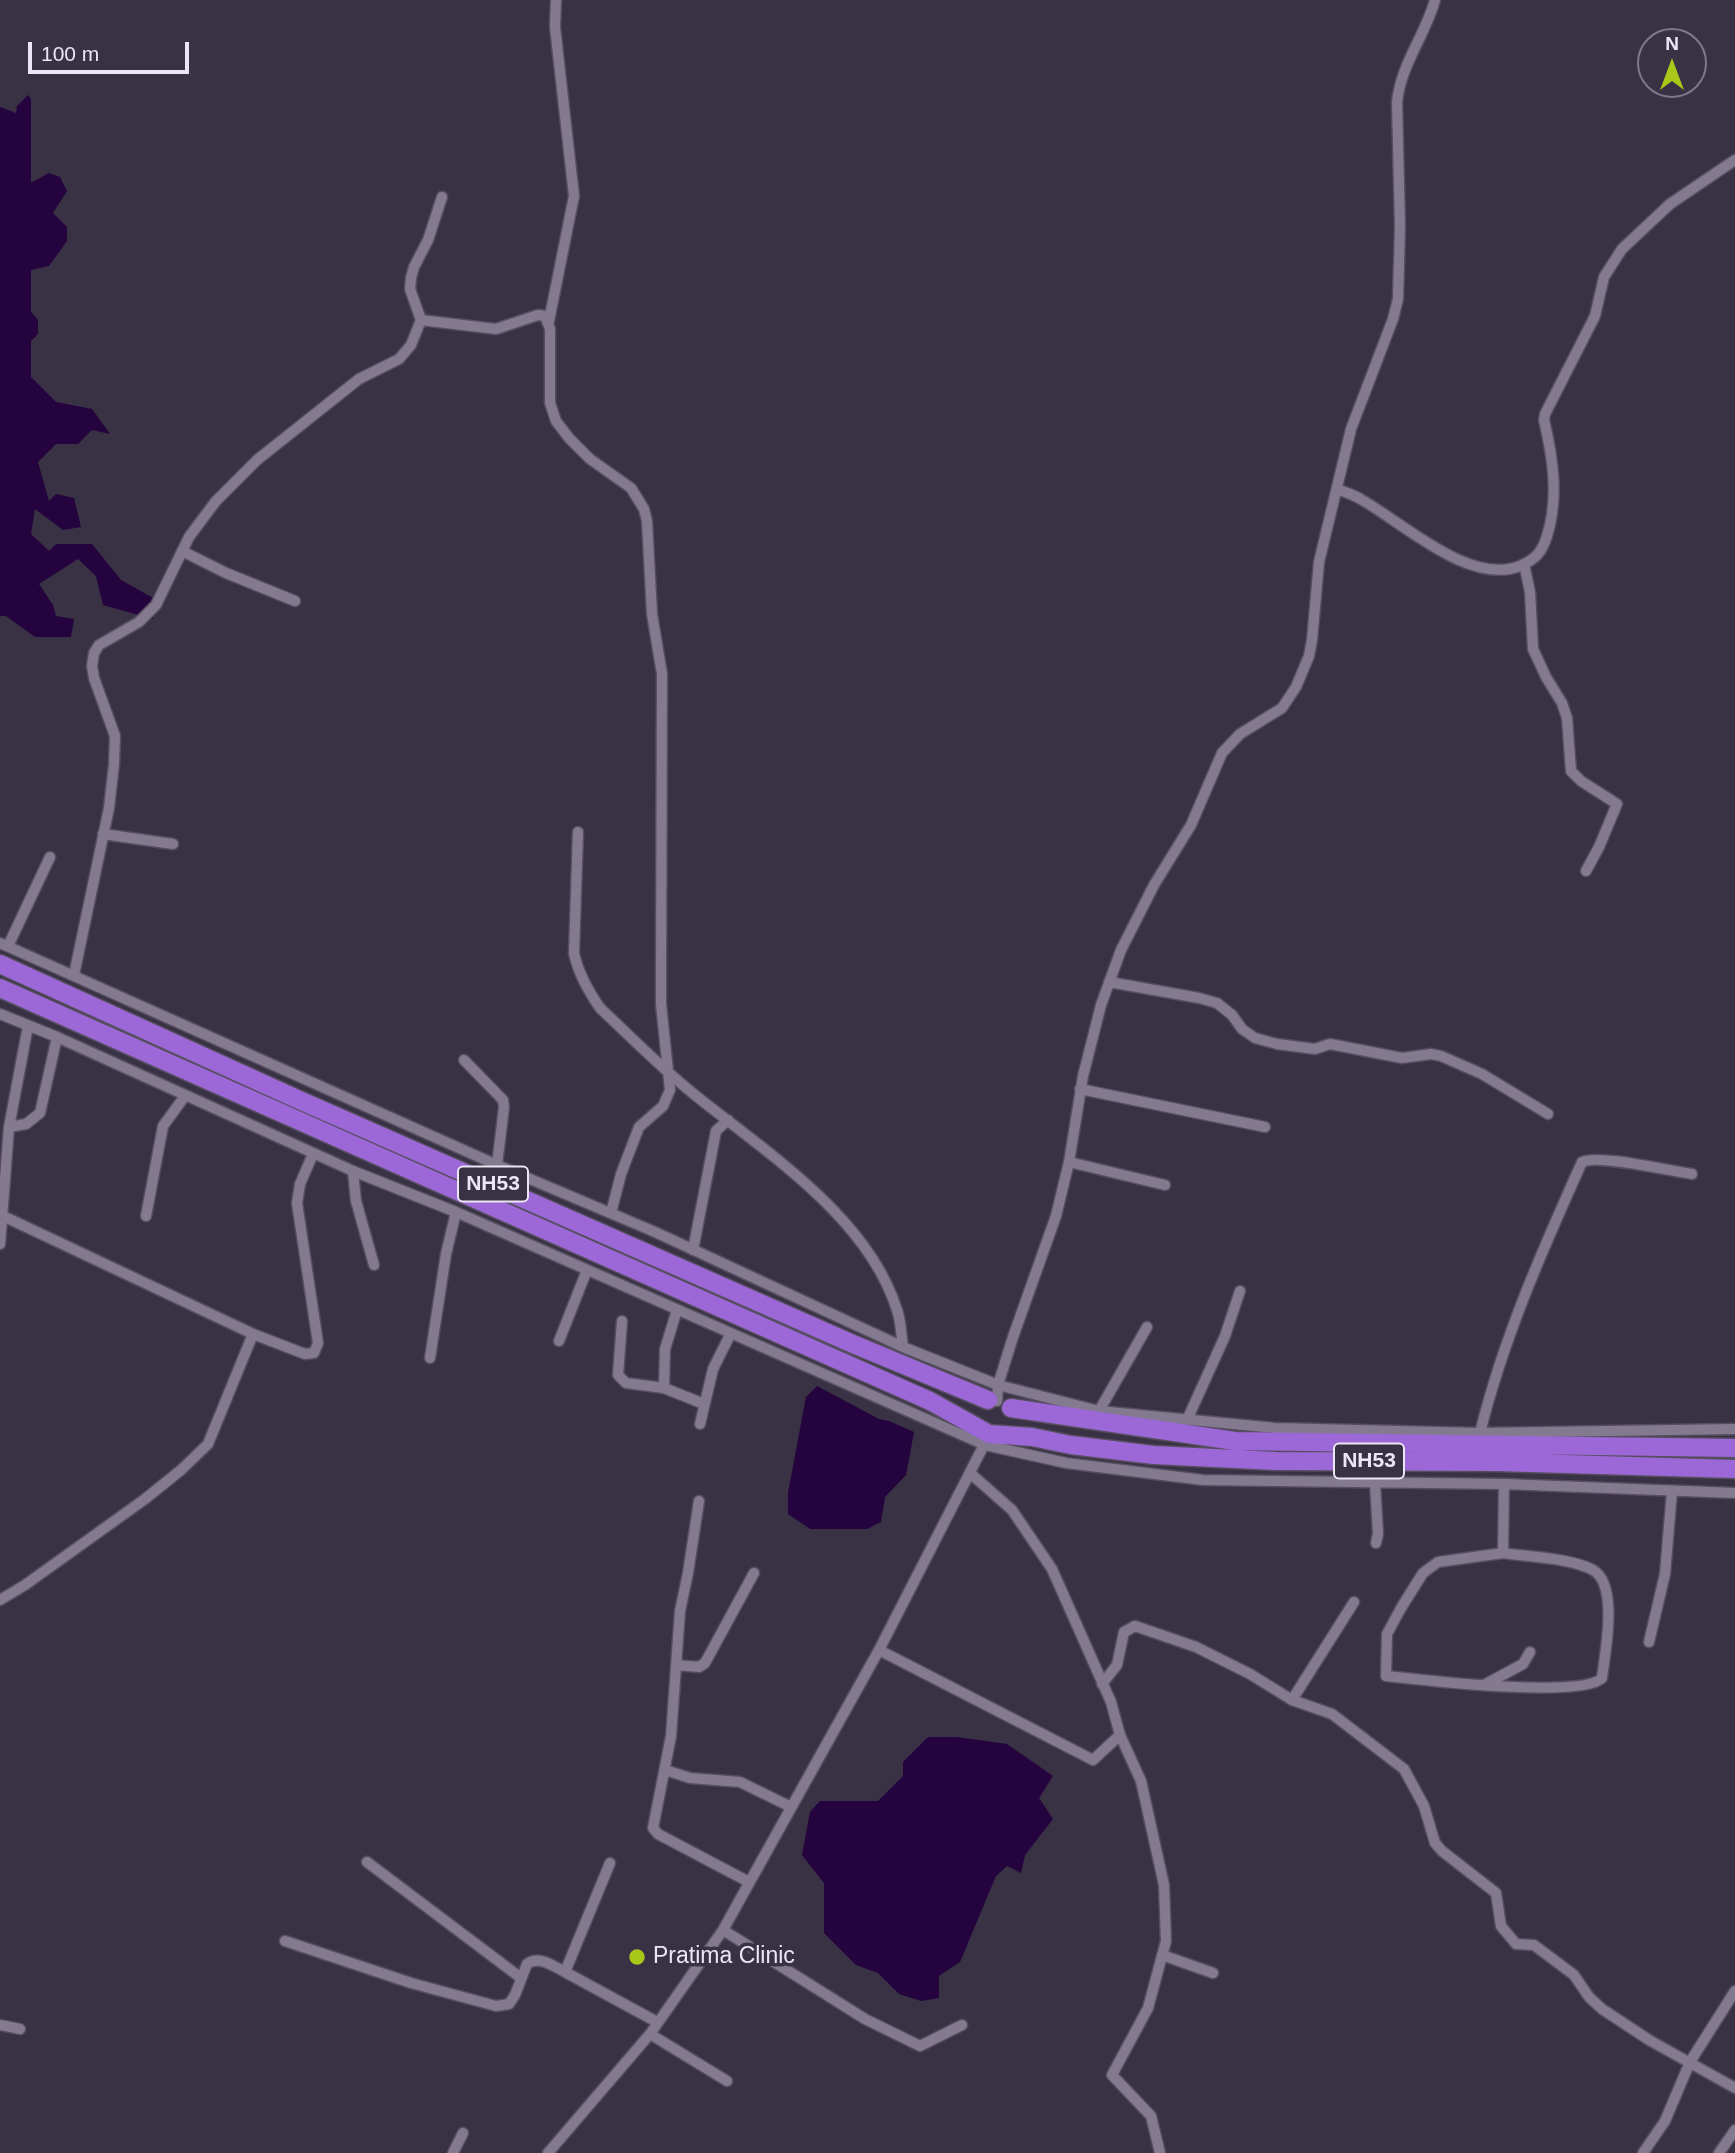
<!DOCTYPE html>
<style>
body{margin:0}
#map{position:relative;width:1735px;height:2153px;overflow:hidden;background:#393144;font-family:Arial,sans-serif}
canvas{display:block}
.north{position:absolute;left:1637px;top:28px;width:70px;height:70px;box-sizing:border-box;background:#393144;border:2px solid #80798a;border-radius:50%;rotate:0deg;font-size:19px;font-weight:700;line-height:28px;text-align:center;color:#ebe6f3}
.north::after{content:'';display:block;margin:auto;width:24px;height:32px;background:#a9c719;clip-path:polygon(50% 0,100% 100%,50% 72%,0 100%)}
.scale{position:absolute;left:28px;top:42px;width:161px;height:32px;box-sizing:border-box;border:4px solid #ebe6f3;border-top:0;padding-left:9px;font-size:21px;line-height:24px;white-space:nowrap;color:#ebe6f3;-webkit-text-stroke:5px #393144;paint-order:stroke}
</style>
<div id="map">
<canvas width="1735" height="2153"></canvas>
<div class="north">N</div>
<div class="scale">100 m</div>
</div>
<script>
const c = document.querySelector('canvas').getContext('2d');
c.lineJoin = 'round';
function fill(path, color) { c.fillStyle = color; c.fill(path, 'evenodd'); }
function strokePath(path, color, width, dash) { c.strokeStyle = color; c.lineWidth = width; c.lineCap = dash ? 'butt' : 'round'; c.setLineDash(dash || []); c.stroke(path); }
function drawText(font, color, halo, rows, align = 'center') {
  c.font = font + ' Arial,sans-serif'; c.lineWidth = 7; c.setLineDash([]); c.textBaseline = 'middle'; c.strokeStyle = halo; c.fillStyle = color; for (const [text, x, y, turn = 0] of rows) {
    c.save(); c.translate(x, y); c.rotate((+turn || 0) * Math.PI / 180); c.textAlign = isNaN(turn) ? turn : align; if (halo) c.strokeText(text, 0, 0); c.fillText(text, 0, 0); c.restore();
  }
}
fill(new Path2D(`
 M 28,95 L 31,99 L 31,183 L 49,173 L 60,177 L 67,191 L 53,213 L 67,227 L 67,241 L 49,266 L 31,270 L 31,312 L 38,320 L 38,334 L 31,341 L 31,377 L 56,402 L 92,409 L 110,434 L 92,430 L 78,444 L 56,444 L 38,462 L 49,501 L 56,494 L 74,498 L 81,527 L 63,530 L 35,509 L 31,534 L 49,551 L 56,544 L 92,544 L 121,580 L 153,598 L 153,619 L 103,605 L 96,576 L 78,559 L 39,584 L 53,605 L 56,616 L 74,619 L 71,637 L 35,637 L 6,616 L 0,616 L 0,107 L 16,113 L 17,106 Z
 M 817,1386 L 879,1419 L 889,1421 L 914,1432 L 906,1475 L 885,1497 L 881,1522 L 867,1529 L 810,1529 L 788,1514 L 788,1493 L 806,1397 Z
 M 928,1737 L 957,1737 L 1007,1744 L 1053,1776 L 1039,1798 L 1053,1819 L 1025,1855 L 1021,1873 L 1007,1866 L 996,1876 L 960,1962 L 939,1976 L 939,1998 L 921,2001 L 899,1994 L 878,1973 L 856,1965 L 824,1933 L 824,1883 L 802,1855 L 810,1812 L 820,1801 L 878,1801 L 903,1776 L 903,1762 Z`), '#24033e');
const street = new Path2D(`
 M 421,320 L 496,329 L 538,315 L 545,316 L 550,329 L 550,403 L 556,421 L 569,438 L 590,459 L 631,488 L 644,509 L 647,521 L 652,614 L 662,674 L 661,972 L 661,1004 L 670,1090 L 663,1106 L 639,1127 L 621,1174 L 611,1213
 M 549,321 L 574,196 L 555,27 L 556,0
 M 1338,489 C 1346,493 1355,495 1362,500 C 1403,523 1470,586 1520,566 C 1536,559 1542,552 1547,536 C 1559,498 1553,458 1544,420 L 1545,414 L 1595,316 L 1604,277 L 1622,249 L 1670,204 L 1735,160
 M 182,551 L 226,573 L 295,601
 M 1524,564 L 1530,592 L 1533,649 L 1546,677 L 1562,703 L 1567,718 L 1571,771 L 1581,781 L 1617,804 L 1599,847 L 1586,871
 M 578,832 L 574,953 C 578,973 589,992 600,1008 C 631,1037 661,1068 695,1095 C 767,1153 868,1217 897,1310 C 901,1321 901,1334 903,1347
 M 103,834 L 173,844
 M 0,943 L 497,1165 L 655,1232 L 903,1347 L 998,1385 L 1099,1411 L 1275,1428 L 1480,1433 L 1735,1429
 M 8,946 L 50,857
 M 74,975 L 109,808 L 114,764 L 115,736 L 94,678 L 92,666 L 94,653 L 99,645 L 139,622 L 156,605 L 189,537 L 216,501 L 257,460 L 359,379 L 399,359 L 411,345 L 421,320 L 410,289 L 411,278 L 414,267 L 428,240 L 442,197
 M 1109,982 L 1199,998 L 1217,1003 L 1232,1015 L 1242,1029 L 1255,1038 L 1277,1044 L 1315,1049 L 1330,1044 L 1402,1058 L 1431,1054 L 1441,1056 L 1482,1074 L 1548,1114
 M 0,1014 L 57,1037 L 353,1171 L 456,1212 L 985,1445 L 1066,1463 L 1203,1480 L 1504,1484 L 1735,1493
 M 464,1060 L 503,1100 L 504,1107 L 497,1165
 M 1080,1089 L 1265,1127
 M 9,1127 L 26,1124 L 40,1113 L 57,1037
 M 1069,1162 L 1165,1185
 M 353,1171 L 356,1201 L 374,1265
 M 146,1216 L 163,1126 L 185,1096
 M 0,1244 L 9,1127 L 28,1026
 M 693,1250 L 716,1131 L 728,1120
 M 622,1321 L 618,1375 L 626,1383 L 664,1388 L 704,1404
 M 253,1334 L 305,1354 L 314,1353 L 318,1343 L 297,1203 L 300,1184 L 313,1154
 M 559,1341 L 587,1270
 M 430,1358 L 446,1254 L 456,1212
 M 664,1388 L 665,1349 L 677,1310
 M 997,1401 L 998,1385 L 1013,1337 L 1056,1216 L 1069,1162 L 1083,1076 L 1101,1005 L 1121,950 L 1154,885 L 1191,825 L 1222,753 L 1240,734 L 1282,708 L 1296,687 L 1309,656 L 1312,640 L 1319,562 L 1351,429 L 1393,319 L 1398,299 L 1400,227 L 1397,102 C 1401,64 1425,36 1435,0
 M 1099,1411 L 1147,1327
 M 1187,1420 L 1225,1336 L 1240,1291
 M 700,1424 L 713,1369 L 731,1333
 M 1480,1433 C 1503,1339 1542,1251 1582,1162 C 1598,1154 1670,1171 1692,1174
 M 970,1473 L 1012,1510 L 1052,1569 L 1111,1702 L 1120,1735 L 1141,1781 L 1164,1885 L 1166,1941 L 1148,2008 L 1112,2075 L 1151,2116 L 1160,2153
 M 1375,1483 L 1378,1534 L 1376,1543
 M 699,1501 L 688,1573 L 680,1611 L 671,1736 L 653,1828 L 658,1834 L 749,1882
 M 1503,1553 C 1529,1557 1571,1558 1593,1570 C 1619,1585 1605,1653 1602,1678 C 1582,1699 1421,1680 1386,1676 L 1387,1634 L 1401,1608 L 1423,1573 L 1438,1562 Z
 M 1503,1553 L 1504,1484
 M 0,1600 L 25,1585 L 145,1499 L 181,1470 L 208,1444 L 253,1334 L 3,1216
 M 1649,1642 L 1665,1574 L 1672,1491
 M 879,1650 L 1093,1760 L 1120,1735
 M 676,1665 L 699,1667 L 705,1663 L 754,1573
 M 1102,1684 L 1117,1665 L 1124,1632 L 1135,1626 L 1196,1647 L 1250,1674 L 1292,1700 L 1332,1714 L 1404,1769 L 1424,1806 L 1435,1843 L 1442,1851 L 1496,1893 L 1501,1926 L 1516,1944 L 1534,1945 L 1574,1975 L 1589,1997 L 1602,2009 L 1649,2040 L 1735,2088
 M 1484,1685 L 1523,1664 L 1530,1652
 M 1292,1700 L 1354,1602
 M 665,1770 L 690,1778 L 740,1782 L 791,1807
 M 367,1862 L 521,1978
 M 610,1863 L 565,1972 L 657,2022
 M 723,1930 L 865,2019 L 920,2046 L 962,2025
 M 285,1941 L 411,1983 L 496,2006 L 509,2004 L 515,1995 L 527,1964 C 539,1955 553,1966 565,1972
 M 1162,1955 L 1213,1973
 M 0,2025 L 20,2029
 M 650,2034 L 727,2081
 M 453,2153 L 463,2133
 M 548,2153 L 650,2034 L 723,1930 L 879,1650 L 986,1441
 M 1643,2153 L 1665,2121 L 1690,2062 L 1735,1991
 M 1719,2153 L 1735,2130`);
const highway = new Path2D(`
 M 0,964 L 297,1099 L 853,1344 L 988,1400
 M 0,988 L 930,1401 L 989,1434 L 1032,1437 L 1071,1445 L 1154,1455 L 1276,1461 L 1497,1462 L 1735,1469
 M 1011,1408 L 1235,1441 L 1735,1448`);
strokePath(street, '#554e5e', 13);
strokePath(highway, '#554e5e', 21);
strokePath(street, '#837a90', 10);
strokePath(highway, '#9c67d6', 18);
for (const [x, y, r, color] of [
 [637,1957,9,"#a9c719"]
]) { const dot = new Path2D(); dot.arc(x, y, r, 0, 2 * Math.PI); c.fillStyle = color; c.fill(dot); strokePath(dot, '#393144', 2.5); }
for (const [x, y, w] of [
 [493,1184,70],
 [1369,1461,70]
]) { const box = new Path2D(); box.roundRect(x - w / 2, y - 17.5, w, 35, 5); c.fillStyle = '#393144'; c.fill(box); strokePath(box, '#ebe6f3', 2); }
drawText('bold 21px', '#ebe6f3', null, [
 ["NH53",493,1184],
 ["NH53",1369,1461]
]);
drawText('23px', '#ebe6f3', '#393144', [
 ["Pratima Clinic",653,1957]
], 'left');
</script>
